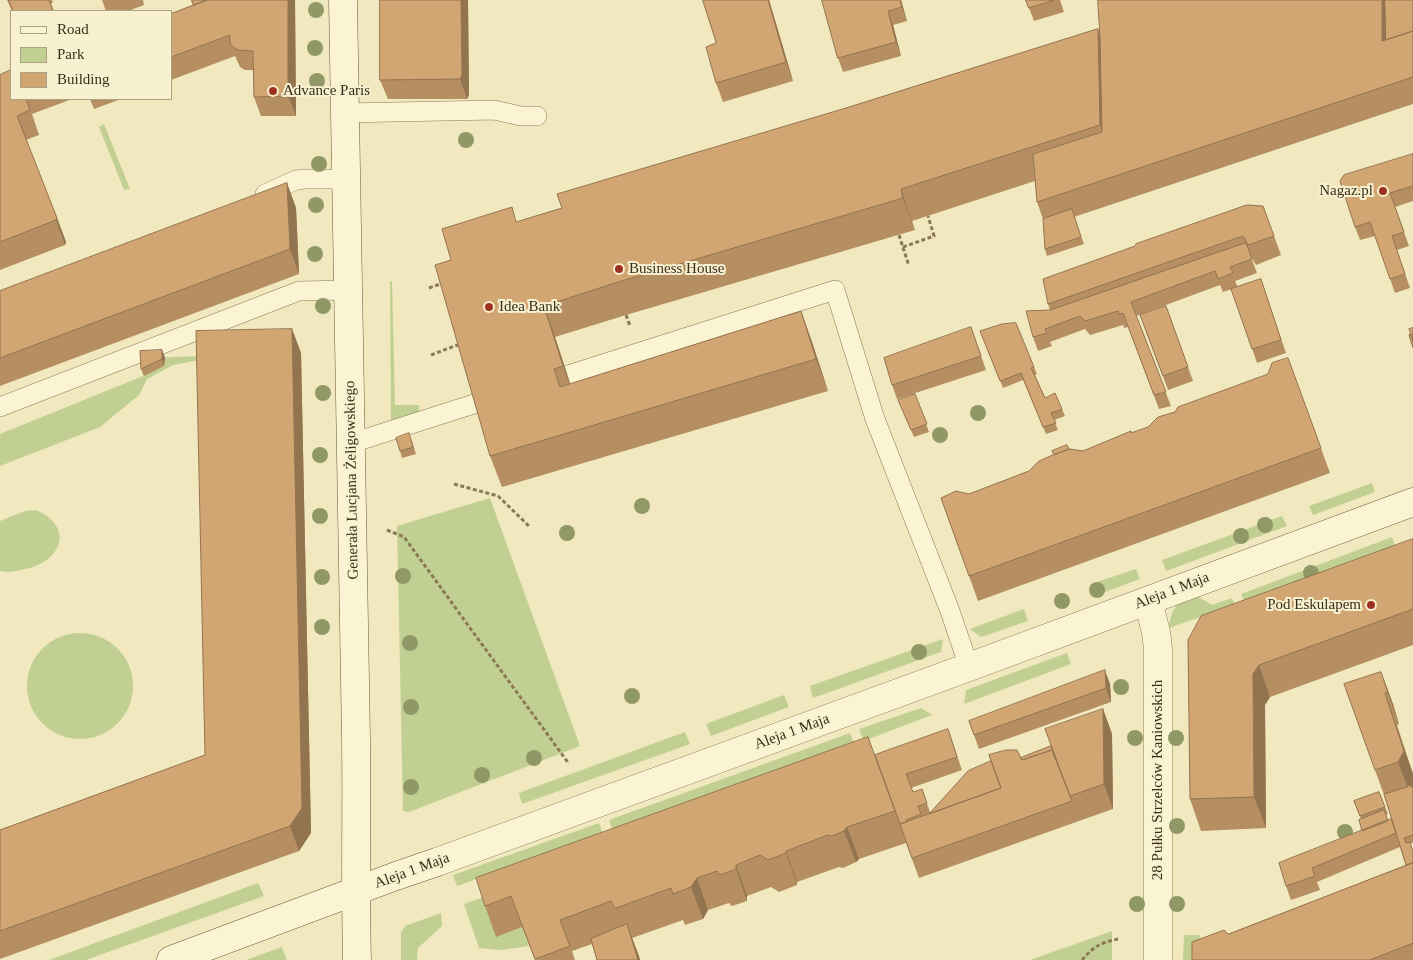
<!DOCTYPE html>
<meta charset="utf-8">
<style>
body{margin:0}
#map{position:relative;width:1413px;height:960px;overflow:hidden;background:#f1e8bf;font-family:"Times New Roman",serif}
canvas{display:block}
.legend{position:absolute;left:10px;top:10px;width:162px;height:90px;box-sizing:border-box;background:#f8f1cf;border:1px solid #aca387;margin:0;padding:6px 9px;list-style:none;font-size:15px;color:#392e1c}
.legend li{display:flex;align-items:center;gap:10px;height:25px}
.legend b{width:25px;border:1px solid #aca387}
</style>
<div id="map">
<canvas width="1413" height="960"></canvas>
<ul class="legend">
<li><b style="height:6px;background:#fbf4d3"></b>Road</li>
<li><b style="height:14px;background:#c1d092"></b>Park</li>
<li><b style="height:14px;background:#d2a672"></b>Building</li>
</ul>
</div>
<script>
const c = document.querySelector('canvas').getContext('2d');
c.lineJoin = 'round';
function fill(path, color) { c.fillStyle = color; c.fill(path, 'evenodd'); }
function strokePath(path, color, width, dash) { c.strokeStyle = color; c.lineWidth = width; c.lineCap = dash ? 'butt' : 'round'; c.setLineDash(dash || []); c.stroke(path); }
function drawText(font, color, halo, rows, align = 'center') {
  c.font = font + ' "Times New Roman",serif'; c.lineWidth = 4; c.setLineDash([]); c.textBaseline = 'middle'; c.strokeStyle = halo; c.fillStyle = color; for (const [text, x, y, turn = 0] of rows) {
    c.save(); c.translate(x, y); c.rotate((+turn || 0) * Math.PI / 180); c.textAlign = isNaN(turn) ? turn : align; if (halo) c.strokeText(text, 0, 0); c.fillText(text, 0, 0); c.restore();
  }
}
fill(new Path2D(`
 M 104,124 L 130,189 L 124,190 L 99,127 Z
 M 390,281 L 392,281 L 395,405 L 419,405 L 419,411 L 415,416 L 391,422 Z
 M 205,356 L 205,359 L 173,365 L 147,379 L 139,395 L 100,427 L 0,466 L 0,434 L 143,376 L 143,358 Z
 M 1372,483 L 1375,492 L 1313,515 L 1309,506 Z
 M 490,498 L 580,746 L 409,812 L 403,811 L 397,526 Z
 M 35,510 C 57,517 70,540 49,558 C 40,567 13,574 0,571 L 0,521 L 25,511 Z
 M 1282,516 L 1287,526 L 1166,571 L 1162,560 Z
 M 1392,537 L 1395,546 L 1244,601 L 1241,594 Z
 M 1136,569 L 1140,579 L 1094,596 L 1091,584 Z
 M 1195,595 L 1212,605 L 1232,598 L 1235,605 L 1169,628 C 1171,608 1177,602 1195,595 Z
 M 1024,609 L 1028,621 L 981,637 L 970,629 Z
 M27 686a53 53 0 1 1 106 0a53 53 0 1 1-106 0Z
 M 943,639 L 941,652 L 813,698 L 810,686 Z
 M 1067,653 L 1071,664 L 964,704 L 966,690 Z
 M 784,695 L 789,707 L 711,736 L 706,724 Z
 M 921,708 L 932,715 L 864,741 L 859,729 Z
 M 949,731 L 953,743 L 496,937 L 522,927 L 529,946 L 501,950 L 479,948 L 464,904 Z
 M 685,732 L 690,744 L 522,804 L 519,793 Z
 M 850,733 L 854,743 L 613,831 L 609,820 Z
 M 599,823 L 603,834 L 457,886 L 453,875 Z
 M 258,883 L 264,896 L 86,960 L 49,960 Z
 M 441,913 L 442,926 L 418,948 L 417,960 L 401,960 L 401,933 L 405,926 Z
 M 1112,931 L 1112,960 L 1030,960 Z
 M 1184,935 L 1200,935 L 1199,960 L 1183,960 Z
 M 282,947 L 287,960 L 246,960 Z`), '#c1d092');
const lane = new Path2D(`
 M 345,113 L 494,110 L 521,116 L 537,116
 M 265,194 L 296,180 L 304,179 L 347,179
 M 568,375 L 835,290 L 875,419 L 950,611 L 969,667
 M 0,407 L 299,291 L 350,290
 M 352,443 L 477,403`);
const street = new Path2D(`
 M 1148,601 L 1156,632 L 1158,649 L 1158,960`);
const secondary = new Path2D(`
 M 343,0 C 348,246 353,492 356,738 C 357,812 355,886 357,960
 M 171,960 L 396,876 L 437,862 L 969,667 L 1413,502`);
strokePath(lane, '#8b7956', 20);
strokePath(street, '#8b7956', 29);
strokePath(secondary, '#6c5939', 29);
strokePath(new Path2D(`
 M 899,235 L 909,266
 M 903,247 L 934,236 L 928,216
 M 429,288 L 443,283
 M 626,315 L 630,326
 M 431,355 L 460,344
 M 454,484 L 498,496 L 530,527
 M 387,530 L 404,537 L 569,764
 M 1082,960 C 1094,946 1100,943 1118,939`), '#8b7956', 3, [4, 2.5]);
strokePath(lane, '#fbf4d3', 19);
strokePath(street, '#fbf4d3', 28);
strokePath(secondary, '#fbf4d3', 28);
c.fillStyle = '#919868';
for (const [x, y] of [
 [316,10],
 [315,48],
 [317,81],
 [466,140],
 [319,164],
 [316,205],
 [315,254],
 [323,306],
 [323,393],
 [978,413],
 [940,435],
 [320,455],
 [642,506],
 [320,516],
 [1265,525],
 [567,533],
 [1241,536],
 [1311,573],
 [403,576],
 [322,577],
 [1097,590],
 [1062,601],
 [322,627],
 [410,643],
 [919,652],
 [1121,687],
 [632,696],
 [411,707],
 [1135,738],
 [1176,738],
 [534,758],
 [482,775],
 [411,787],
 [1177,826],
 [1345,832],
 [1137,904],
 [1177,904]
]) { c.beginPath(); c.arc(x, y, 8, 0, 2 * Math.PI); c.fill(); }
fill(new Path2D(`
 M 7,0 L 52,0 L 53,2 L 51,4 L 53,11 L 12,11 Z
 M 102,0 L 143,0 L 144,5 L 128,11 L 106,11 Z
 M 191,0 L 295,0 L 296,116 L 261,116 L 254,97 L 253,70 L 245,70 L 240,67 L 235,56 L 171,80 L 171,14 L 193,5 Z
 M 468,0 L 469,95 L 467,99 L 388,99 L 380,80 Z
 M 703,0 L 769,0 L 793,81 L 723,102 L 716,83 L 716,43 Z
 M 822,0 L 901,0 L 907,21 L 893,25 L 901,56 L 843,72 L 838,58 Z
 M 1026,0 L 1060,0 L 1064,12 L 1034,21 Z
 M 1413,0 L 1413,104 L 1074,217 L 1084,244 L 1047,256 L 1045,249 L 1043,219 L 1037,202 L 1035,181 L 912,221 L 915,230 L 626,315 L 555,337 L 570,384 L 801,311 L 812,342 L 828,391 L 502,487 L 490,456 L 451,260 L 518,222 L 562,208 L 846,108 L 1098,29 L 1100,36 Z
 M 0,75 L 11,99 L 72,99 L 32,114 L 39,135 L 26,140 L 57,218 L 66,242 L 65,245 L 0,270 Z
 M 90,99 L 121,99 L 94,109 Z
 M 1413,154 L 1413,201 L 1395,207 L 1409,246 L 1397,250 L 1410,288 L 1395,293 L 1375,236 L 1360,240 L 1355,227 Z
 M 287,183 L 296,208 L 299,274 L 0,386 L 0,291 Z
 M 1263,206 L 1281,255 L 1256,265 L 1251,257 L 1257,273 L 1235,281 L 1238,287 L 1261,279 L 1286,353 L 1257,363 L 1232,289 L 1223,292 L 1220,285 L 1136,316 L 1171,406 L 1159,409 L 1128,327 L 1124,328 L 1123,325 L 1090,335 L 1085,329 L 1050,342 L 1052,346 L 1038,351 L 1033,337 L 1050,310 L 1048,304 Z
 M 1166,306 L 1193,381 L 1168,390 L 1140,315 Z
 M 971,327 L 986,370 L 897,399 L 892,385 Z
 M 292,329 L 301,353 L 311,833 L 299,851 L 0,959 L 0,830 L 205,755 Z
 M 980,331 L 1034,367 L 1037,374 L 1035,375 L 1045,398 L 1062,409 L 1065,416 L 1054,420 L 1058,430 L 1046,434 L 1023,380 L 1003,388 Z
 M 165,357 L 164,366 L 144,376 L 141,369 Z
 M 1288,358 L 1330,473 L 978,601 L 941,498 L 969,494 L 1029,471 L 1069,449 L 1083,451 L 1148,427 L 1175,412 L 1268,374 Z
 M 915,394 L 929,432 L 914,437 L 898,400 Z
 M 412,441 L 416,454 L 402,458 L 400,451 Z
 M 1413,539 L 1413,645 L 1270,697 L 1265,705 L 1266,828 L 1201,831 L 1190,799 L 1188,640 Z
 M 1381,672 L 1393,704 L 1399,724 L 1397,725 L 1413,774 L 1413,843 L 1410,844 L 1413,851 L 1413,960 L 1192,960 L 1228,934 L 1406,865 L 1400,847 L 1317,882 L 1320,890 L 1291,900 L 1286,886 L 1362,831 L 1361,819 L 1354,801 L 1379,792 L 1388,814 L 1386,815 L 1388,821 L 1391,819 L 1397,836 L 1384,795 L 1344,684 Z
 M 1110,684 L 1111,702 L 979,749 L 969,721 Z
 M 1103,709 L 1112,734 L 1113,809 L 1079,821 L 1072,803 L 1079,821 L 919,878 L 906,843 L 859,859 L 856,862 L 843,868 L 839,867 L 797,882 L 797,885 L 779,892 L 771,887 L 747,896 L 747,901 L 732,906 L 729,903 L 708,910 L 703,919 L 685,925 L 683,920 L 632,938 L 640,960 L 597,960 L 592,944 L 572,951 L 575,960 L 535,960 L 522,927 L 496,937 L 485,906 L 875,755 L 948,729 L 962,770 L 911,788 L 913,792 L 922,789 L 930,812 L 1021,758 L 1051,746 Z`), '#b58f62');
fill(new Path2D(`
 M 288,0 L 295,0 L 296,116 L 288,96 Z
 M 461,0 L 468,0 L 469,95 L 467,99 L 460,79 Z
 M 768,0 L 769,0 L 793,81 L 786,62 Z
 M 900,0 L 901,0 L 907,21 L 902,7 Z
 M 1382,0 L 1390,0 L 1391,51 L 1382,41 Z
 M 888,11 L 893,25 L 901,56 L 896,42 Z
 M 1098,29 L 1109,61 L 1111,157 L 1100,125 Z
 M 287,183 L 296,208 L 299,274 L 290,249 Z
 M 901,189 L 912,221 L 915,230 L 903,198 Z
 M 57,218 L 66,242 L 65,245 L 56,220 Z
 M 544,306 L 555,337 L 575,398 L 563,366 Z
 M 801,311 L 812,342 L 828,391 L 816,359 Z
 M 292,329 L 301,353 L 311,833 L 299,851 L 290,826 Z
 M 162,350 L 165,357 L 164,366 L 162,359 Z
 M 1259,665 L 1270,697 L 1265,705 L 1266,828 L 1254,797 L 1253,674 Z
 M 1105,670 L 1110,684 L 1111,702 L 1106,688 Z
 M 1381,672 L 1393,704 L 1399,724 L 1388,693 Z
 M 1385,693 L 1413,774 L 1413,788 L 1410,794 L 1398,762 Z
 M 1103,709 L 1112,734 L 1113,809 L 1104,784 Z
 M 847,827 L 859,859 L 856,862 L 844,831 Z
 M 786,851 L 797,882 L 797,885 L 786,853 Z
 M 736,865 L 747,896 L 747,901 L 736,869 Z
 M 697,878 L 708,910 L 703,919 L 691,887 Z
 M 627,924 L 639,956 L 640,960 L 638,960 Z`), '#937450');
const building = new Path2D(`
 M 9,0 L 49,0 L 53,10 L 49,11 L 13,11 Z
 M 192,0 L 207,0 L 194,5 Z
 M 207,0 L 288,0 L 288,96 L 254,97 L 253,51 L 238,50 L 233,47 L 230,43 L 230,35 L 171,57 L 171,14 Z
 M 380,0 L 461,0 L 462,75 L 460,79 L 380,80 Z
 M 703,0 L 768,0 L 786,62 L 716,83 L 706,47 L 716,43 Z
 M 822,0 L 900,0 L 902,7 L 888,11 L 896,42 L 838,58 Z
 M 1026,0 L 1054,0 L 1029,8 Z
 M 1098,0 L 1382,0 L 1382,41 L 1413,31 L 1413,77 L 1037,202 L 1033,154 L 1102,132 L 1100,36 Z
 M 1385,0 L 1413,0 L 1413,31 L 1386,40 Z
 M 1098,29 L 1100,125 L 901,189 L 903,198 L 615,283 L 544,306 L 563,366 L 554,369 L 560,387 L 801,311 L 816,359 L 490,456 L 435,265 L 451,260 L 442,229 L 512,207 L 516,222 L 562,208 L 557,194 L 846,108 Z
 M 11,70 L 11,99 L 26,99 L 30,110 L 17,116 L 57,218 L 56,220 L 0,242 L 0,75 Z
 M 1413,154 L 1413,186 L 1390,193 L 1404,232 L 1392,236 L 1405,274 L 1390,279 L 1370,222 L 1355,227 L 1340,181 L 1344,175 Z
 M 287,183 L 290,249 L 0,358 L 0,291 Z
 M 1247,205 L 1263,206 L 1274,236 L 1248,245 L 1244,237 L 1240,237 L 1048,304 L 1043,279 L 1135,246 L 1136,244 Z
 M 1072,209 L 1081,237 L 1045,249 L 1043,219 Z
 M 1246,243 L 1252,259 L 1230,267 L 1233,273 L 1218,279 L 1215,271 L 1131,302 L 1166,392 L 1154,395 L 1123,313 L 1119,314 L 1118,311 L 1085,321 L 1080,316 L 1045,329 L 1047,333 L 1033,337 L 1026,311 L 1050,310 Z
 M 1261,279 L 1281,340 L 1252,349 L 1231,289 Z
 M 1166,306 L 1188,367 L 1163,376 L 1140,315 Z
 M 1016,323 L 1034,367 L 1031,368 L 1045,398 L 1055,393 L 1062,409 L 1051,413 L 1056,423 L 1043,427 L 1021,373 L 1000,381 L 980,331 L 1002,324 Z
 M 971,327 L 981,356 L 892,385 L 884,358 Z
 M 1413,328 L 1413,341 L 1409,329 Z
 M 292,329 L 302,808 L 290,826 L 0,931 L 0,830 L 205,755 L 196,331 Z
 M 1411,334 L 1413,341 L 1413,348 L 1409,335 Z
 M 162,350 L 162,359 L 141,369 L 140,351 Z
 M 1288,358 L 1321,448 L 969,576 L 941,498 L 956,491 L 969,494 L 1029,471 L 1039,461 L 1055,454 L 1070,449 L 1083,451 L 1131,431 L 1131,433 L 1148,427 L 1158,417 L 1175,412 L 1178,407 L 1268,374 L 1272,363 Z
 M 915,394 L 927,424 L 911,430 L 898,400 Z
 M 409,433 L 413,447 L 400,451 L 396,438 Z
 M 1067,445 L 1069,449 L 1054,455 L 1052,451 Z
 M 1413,539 L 1413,609 L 1259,665 L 1253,674 L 1254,797 L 1190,799 L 1188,640 L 1201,616 Z
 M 1105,670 L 1106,688 L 974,735 L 969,721 Z
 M 1381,672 L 1388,693 L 1385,693 L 1404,751 L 1398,762 L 1375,770 L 1344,684 Z
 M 1103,709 L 1104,784 L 1070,796 L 1045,729 Z
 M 948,729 L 957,757 L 906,774 L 913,792 L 922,789 L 927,803 L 918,806 L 921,814 L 906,820 L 907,822 L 900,824 L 875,755 Z
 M 868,737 L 895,811 L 847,827 L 844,831 L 832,836 L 828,835 L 786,851 L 786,853 L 768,860 L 760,855 L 736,865 L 736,869 L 720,875 L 717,871 L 697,878 L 691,887 L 673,894 L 671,888 L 616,908 L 614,907 L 611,901 L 560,920 L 570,946 L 535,959 L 511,896 L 485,906 L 476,878 Z
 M 1051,746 L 1056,760 L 1052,750 L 1022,760 L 1021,758 Z
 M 1006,750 L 1017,750 L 1022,760 L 1052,750 L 1072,801 L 912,858 L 900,824 L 1001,788 L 989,755 Z
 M 991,761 L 1001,788 L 929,814 L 968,771 Z
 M 1408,785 L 1413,787 L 1413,835 L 1404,838 L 1406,843 L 1410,842 L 1413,852 L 1413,863 L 1406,865 L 1384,794 L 1407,787 Z
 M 1379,792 L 1385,807 L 1360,816 L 1354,801 Z
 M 1384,810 L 1388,821 L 1362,831 L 1359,820 Z
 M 1391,819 L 1396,833 L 1312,868 L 1315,876 L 1286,886 L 1279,863 Z
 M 1413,863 L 1413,943 L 1370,960 L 1192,960 L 1192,942 L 1224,930 L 1228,934 Z
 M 627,924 L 638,960 L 597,960 L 591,939 Z`);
fill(building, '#d2a672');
strokePath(building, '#937450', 1);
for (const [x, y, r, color] of [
 [273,91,5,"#9e3022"],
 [1383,191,5,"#9e3022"],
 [619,269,5,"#9e3022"],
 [489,307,5,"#9e3022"],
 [1371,605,5,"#9e3022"]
]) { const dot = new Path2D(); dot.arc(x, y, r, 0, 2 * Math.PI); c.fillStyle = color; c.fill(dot); strokePath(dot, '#f8f1cf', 2); }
drawText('15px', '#392e1c', '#f8f1cf', [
 ["Advance Paris",283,91],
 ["Nagaz.pl",1373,191,"right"],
 ["Business House",629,269],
 ["Idea Bank",499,307],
 ["Pod Eskulapem",1361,605,"right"]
], 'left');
drawText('15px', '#392e1c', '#f8f1cf', [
 ["Generała Lucjana Żeligowskiego",352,480,-91],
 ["Aleja 1 Maja",1172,591,-21],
 ["Aleja 1 Maja",792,732,-20],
 ["28 Pułku Strzelców Kaniowskich",1158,780,-90],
 ["Aleja 1 Maja",412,871,-20]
]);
</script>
